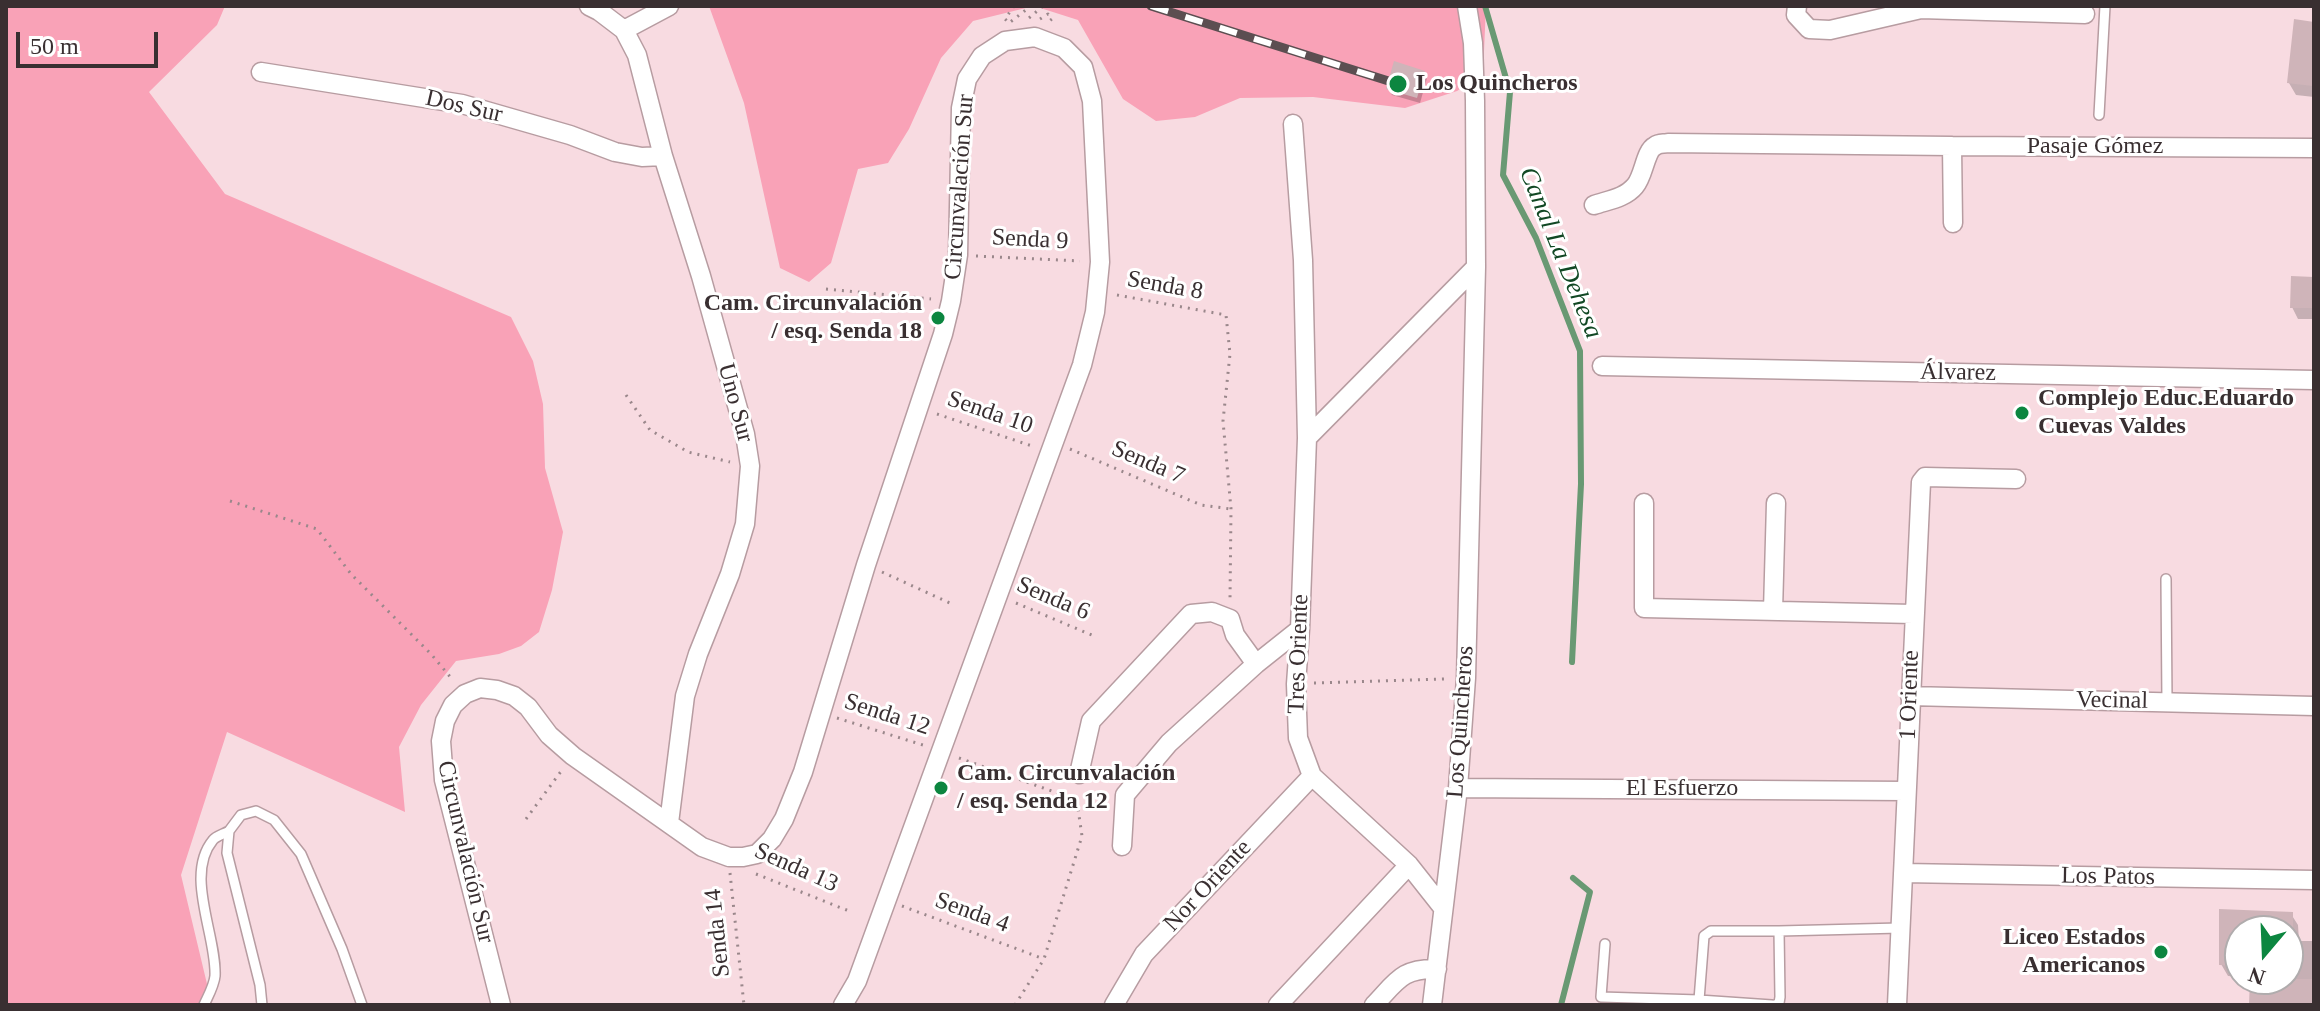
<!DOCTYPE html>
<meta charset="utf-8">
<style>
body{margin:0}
#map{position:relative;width:2320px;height:1011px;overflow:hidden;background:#f8dbe1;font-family:Georgia,serif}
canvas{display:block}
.frame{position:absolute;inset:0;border:8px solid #392f31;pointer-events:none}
.north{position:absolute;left:2224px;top:915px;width:80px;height:80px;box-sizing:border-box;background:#fff;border:2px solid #b0acad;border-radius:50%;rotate:199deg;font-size:22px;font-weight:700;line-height:32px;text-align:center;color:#392f31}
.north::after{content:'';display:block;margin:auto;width:28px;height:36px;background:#0c8640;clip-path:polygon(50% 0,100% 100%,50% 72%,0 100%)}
.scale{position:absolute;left:16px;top:32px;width:142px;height:36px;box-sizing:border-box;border:4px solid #392f31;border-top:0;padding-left:10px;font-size:24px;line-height:28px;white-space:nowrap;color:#392f31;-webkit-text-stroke:6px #fff;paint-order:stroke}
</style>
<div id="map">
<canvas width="2320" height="1011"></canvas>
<div class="frame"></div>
<div class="north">N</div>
<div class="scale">50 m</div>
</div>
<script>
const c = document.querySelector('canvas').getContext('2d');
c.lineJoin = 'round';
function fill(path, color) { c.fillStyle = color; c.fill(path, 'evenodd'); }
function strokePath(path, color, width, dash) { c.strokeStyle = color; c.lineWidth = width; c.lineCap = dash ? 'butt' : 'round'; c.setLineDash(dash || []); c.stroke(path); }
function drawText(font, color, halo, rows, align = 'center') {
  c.font = font + ' Georgia,serif'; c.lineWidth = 6; c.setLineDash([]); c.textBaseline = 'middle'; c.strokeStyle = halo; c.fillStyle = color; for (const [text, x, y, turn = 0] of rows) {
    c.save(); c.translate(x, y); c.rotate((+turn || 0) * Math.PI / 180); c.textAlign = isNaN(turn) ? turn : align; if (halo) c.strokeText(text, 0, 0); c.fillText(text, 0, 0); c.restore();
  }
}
fill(new Path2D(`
 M 6,6 L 225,6 L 217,25 L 149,92 L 225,194 L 511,317 L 533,361 L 543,404 L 545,468 L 563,532 L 552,590 L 539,632 L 521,646 L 499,654 L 456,661 L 421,705 L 399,747 L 405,812 L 227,732 L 181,875 L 212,1005 L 6,1005 Z
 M 709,6 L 1486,6 L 1483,74 L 1457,91 L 1405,108 L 1313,97 L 1240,98 L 1195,117 L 1156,121 L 1123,99 L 1078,20 L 1034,6 L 973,21 L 941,58 L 909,129 L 888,163 L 858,169 L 831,263 L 809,282 L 780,268 L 744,103 Z`), '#f9a2b7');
fill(new Path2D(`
 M 2314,24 L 2314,97 L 2296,95 L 2289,83 Z
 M 1424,72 L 1427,78 L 1420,103 L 1392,95 L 1388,89 Z
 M 2314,279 L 2314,323 L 2312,319 L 2298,319 L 2292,307 Z
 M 2221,911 L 2291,914 L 2298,925 L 2299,941 L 2314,941 L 2314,1005 L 2251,1005 L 2252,979 L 2288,979 L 2288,931 L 2240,931 L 2240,977 L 2228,976 L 2221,964 Z`), '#0003');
strokePath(new Path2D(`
 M 1485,6 L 1510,92 L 1503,175 L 1536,238 L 1580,351 L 1581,484 L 1572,662
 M 1561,1005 L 1590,892 L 1573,878`), '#699973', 6);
fill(new Path2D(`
 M 2294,19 L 2314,22 L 2314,86 L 2287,83 Z
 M 1394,61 L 1425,71 L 1417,98 L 1386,89 Z
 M 2291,276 L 2314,277 L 2314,308 L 2290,308 Z
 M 2219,909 L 2293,912 L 2293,931 L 2240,931 L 2240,966 L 2219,965 Z
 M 2250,979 L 2314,979 L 2314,1004 L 2278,1003 L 2278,1005 L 2249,1005 Z`), '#cfb4b9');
const service = new Path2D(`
 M 2099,115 L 2105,6
 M 2166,579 L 2167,702
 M 1605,944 L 1601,997 L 1699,1000 L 1772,1005
 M 1699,1000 L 1704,936 L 1711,931 L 1779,931
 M 204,1005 C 208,996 214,986 215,976 C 217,936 184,875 213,840 C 216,836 224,834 229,831
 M 262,1005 L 260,985 L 227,853 L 229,831 L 241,815 L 256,811 L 274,820 L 301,854 L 342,949 L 362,1005
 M 1775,1005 L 1779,1003 L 1780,997 L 1779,931 L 1900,928`);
const minor = new Path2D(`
 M 589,6 L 599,11 L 624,30 L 637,55 L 663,156 L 701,276 L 745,434 L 750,466 L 745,524 L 730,574 L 698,654 L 685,696 L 669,823
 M 1797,6 L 1796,15 L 1809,29 L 1830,30 L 1921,9 L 2085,14
 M 624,30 L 669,6
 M 261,72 L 462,104 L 570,135 L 615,152 L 642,157 L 663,156
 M 1293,124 L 1303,260 L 1307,438 L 1300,629 L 1296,684 L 1298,738 L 1312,776 L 1409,865 L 1443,908
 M 1594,205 C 1609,200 1625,198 1635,186 C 1644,176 1645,151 1655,146 C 1659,143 1663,144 1668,143 L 1952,146
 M 1953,223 L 1952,146 L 2314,148
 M 1602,366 L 2314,380
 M 1307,438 L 1476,267
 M 1644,503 L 1644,608 L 1913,614
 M 1773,611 L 1776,503
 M 1910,696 L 2314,706
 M 1079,774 L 1091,721 L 1191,614 L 1212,612 L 1230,619 L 1235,635 L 1256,664
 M 1458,788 L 1906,791
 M 1122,846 L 1125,795 L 1169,743 L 1256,664 L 1300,629
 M 1903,873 L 2314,880
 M 501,1005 L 444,780 L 441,741 L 445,721 L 453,705 L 465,694 L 480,688 L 497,690 L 514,696 L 528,707 L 549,735 L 573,756 L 702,847 L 729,857 L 743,857 L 757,854 L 772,839 L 784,819 L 803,772 L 866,565 L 943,334 L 951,301 L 958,255 L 961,108 L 967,79 L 982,56 L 1005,41 L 1035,37 L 1064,48 L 1083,67 L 1092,101 L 1100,262 L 1095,312 L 1082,365 L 857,981 L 843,1005
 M 1114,1005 L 1144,954 L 1312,776
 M 1278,1005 L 1409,865
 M 1374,1005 C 1397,981 1402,968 1437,969
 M 1432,1005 L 1458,788 L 1466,678 L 1476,267 L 1475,101 L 1473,43 L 1467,6
 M 1897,1005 L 1921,482 L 1925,477 L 2016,479`);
strokePath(service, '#b79ca1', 12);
strokePath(minor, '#b79ca1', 21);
strokePath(new Path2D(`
 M 1014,6 L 1005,19 L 1009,23 L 1031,6
 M 1029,18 L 1043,6
 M 1040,19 L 1048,14 L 1052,19 L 1048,22
 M 976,256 L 1080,261
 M 826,289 L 931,299
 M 1117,295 L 1226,315 L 1230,354 L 1223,421 L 1231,509 L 1230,599
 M 626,395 L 650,430 L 688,452 L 730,462
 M 937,414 L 1032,446
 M 1070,449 L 1201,505 L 1231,509
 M 230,501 L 317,529 L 351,574 L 431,654 L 452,679
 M 882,572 L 952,604
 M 1016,603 L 1094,636
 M 1314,683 L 1446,679
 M 837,718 L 926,746
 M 959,758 L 1077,800
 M 526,819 L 562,770
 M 730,873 L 744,1005
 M 756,874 L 849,911
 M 902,906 L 1044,959
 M 1015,1005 L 1044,959 L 1082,836 L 1077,802`), '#9a878b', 3, [2, 6]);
strokePath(service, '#fff', 9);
strokePath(minor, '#fff', 18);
const rail = new Path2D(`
 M 1151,6 L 1398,84`);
strokePath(rail, '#5c4e51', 9);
strokePath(rail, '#fff', 6, [18]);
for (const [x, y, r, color] of [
 [1398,84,10,"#0c8640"],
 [938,318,8,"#0c8640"],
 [2022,413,8,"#0c8640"],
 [941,788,8,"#0c8640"],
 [2161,952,8,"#0c8640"]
]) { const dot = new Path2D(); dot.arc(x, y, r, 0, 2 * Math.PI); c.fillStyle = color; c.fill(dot); strokePath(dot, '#fff', 3); }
drawText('bold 24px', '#392f31', '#fff', [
 ["Los Quincheros",1416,84],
 ["Cam. Circunvalación",922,304,"right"],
 ["/ esq. Senda 18",922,332,"right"],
 ["Complejo Educ.Eduardo",2038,399],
 ["Cuevas Valdes",2038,427],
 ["Cam. Circunvalación",957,774],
 ["/ esq. Senda 12",957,802],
 ["Liceo Estados",2145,938,"right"],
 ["Americanos",2145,966,"right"]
], 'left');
drawText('24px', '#392f31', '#fff', [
 ["Dos Sur",464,107,13],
 ["Pasaje Gómez",2095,147],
 ["Circunvalación Sur",960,187,-86],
 ["Senda 9",1030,240,3],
 ["Senda 8",1165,286,10],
 ["Álvarez",1958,373,1],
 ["Uno Sur",735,403,75],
 ["Senda 10",990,413,19],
 ["Senda 7",1148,463,23],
 ["Senda 6",1053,599,23],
 ["Tres Oriente",1299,654,-88],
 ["1 Oriente",1910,695,-88],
 ["Vecinal",2112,701,1],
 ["Senda 12",887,715,18],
 ["Los Quincheros",1461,722,-86],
 ["El Esfuerzo",1682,789],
 ["Circunvalación Sur",465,852,77],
 ["Senda 13",796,868,24],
 ["Los Patos",2108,877,1],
 ["Nor Oriente",1208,886,-47],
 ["Senda 4",972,913,20],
 ["Senda 14",718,933,-96]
]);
drawText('italic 26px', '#114824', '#fff', [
 ["Canal La Dehesa",1560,253,68]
]);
</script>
